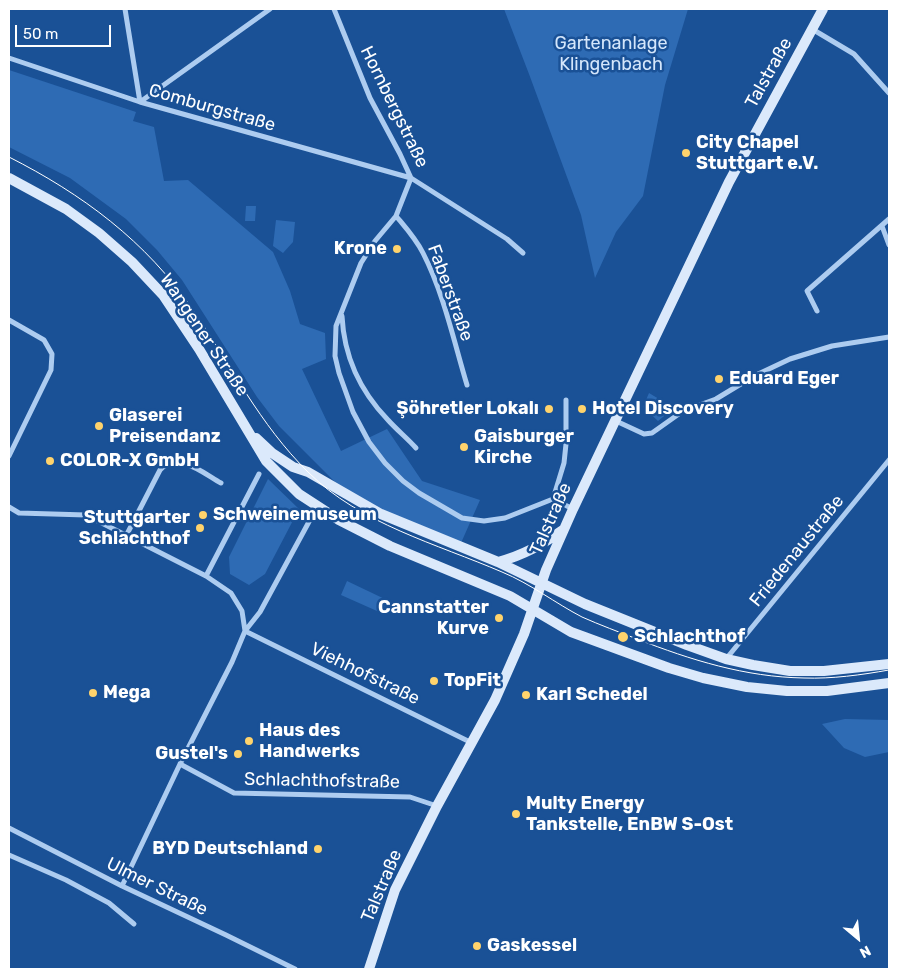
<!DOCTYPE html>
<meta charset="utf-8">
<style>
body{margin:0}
#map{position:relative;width:898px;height:978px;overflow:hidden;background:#1a5196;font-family:Rubik,sans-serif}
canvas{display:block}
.frame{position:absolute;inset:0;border:10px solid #fff;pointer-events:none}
.north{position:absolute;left:833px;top:913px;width:50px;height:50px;-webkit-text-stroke:4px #1a5196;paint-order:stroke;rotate:152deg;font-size:14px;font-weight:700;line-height:20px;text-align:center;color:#fff}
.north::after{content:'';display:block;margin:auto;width:18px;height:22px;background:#fff;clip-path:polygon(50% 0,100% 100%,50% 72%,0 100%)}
.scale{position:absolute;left:15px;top:25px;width:96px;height:22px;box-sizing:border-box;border:2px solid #fff;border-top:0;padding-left:6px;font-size:15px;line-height:18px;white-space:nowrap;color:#fff;-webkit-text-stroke:4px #1a5196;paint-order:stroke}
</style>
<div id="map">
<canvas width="898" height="978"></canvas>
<div class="frame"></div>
<div class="north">N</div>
<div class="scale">50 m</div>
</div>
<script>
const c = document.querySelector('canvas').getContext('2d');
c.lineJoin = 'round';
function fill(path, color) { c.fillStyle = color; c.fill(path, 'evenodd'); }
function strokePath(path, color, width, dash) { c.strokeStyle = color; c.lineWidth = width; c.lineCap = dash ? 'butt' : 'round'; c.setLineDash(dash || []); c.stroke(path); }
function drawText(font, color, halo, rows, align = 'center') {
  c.font = font + ' Rubik,sans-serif'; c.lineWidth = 5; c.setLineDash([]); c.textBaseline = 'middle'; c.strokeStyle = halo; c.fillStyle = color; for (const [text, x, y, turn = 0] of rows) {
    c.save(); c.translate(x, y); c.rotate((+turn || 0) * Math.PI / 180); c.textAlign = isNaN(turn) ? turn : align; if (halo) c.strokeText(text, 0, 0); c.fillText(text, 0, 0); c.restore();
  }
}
fill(new Path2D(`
 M 504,9 L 688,9 L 665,85 L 643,196 L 616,232 L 595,278 L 581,215 L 529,74 Z
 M 9,70 L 136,112 L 133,121 L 154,127 L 164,181 L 188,180 L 273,252 L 290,291 L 300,324 L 325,333 L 326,359 L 302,369 L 341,451 L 387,429 L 422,481 L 480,500 L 461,543 L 397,518 L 343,490 L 279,426 L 257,397 L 182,280 L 157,250 L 126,219 L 70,178 L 9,147 Z
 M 246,206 L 256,206 L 255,221 L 245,221 Z
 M 276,220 L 295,222 L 293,242 L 283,253 L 273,246 Z
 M 649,393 L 674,408 L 658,421 L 643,407 Z
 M 268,479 L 299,509 L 265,574 L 249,585 L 230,574 L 229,557 Z
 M 347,581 L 391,602 L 386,615 L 341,595 Z
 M 845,719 L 889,720 L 889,752 L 865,757 L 844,748 L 822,724 Z`), '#2e6bb4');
strokePath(new Path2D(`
 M 125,9 L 140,102 L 270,9
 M 334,9 L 370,98 L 400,154 L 411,178 L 485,225 L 507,239 L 523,253
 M 812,29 L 854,54 L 889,93
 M 9,58 L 140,102 L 411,178
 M 411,178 L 396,216 L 375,241 L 361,263 L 336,326 L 335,356 L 339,373 L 353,412 L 369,442 L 385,463 L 403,481 L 419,493 L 462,518 L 484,521 L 505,518 L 553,499 L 573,509
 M 396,216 C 406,228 416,239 423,253 C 444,294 454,342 467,385
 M 882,226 L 889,245
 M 817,311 L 807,291 L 889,219
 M 342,316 C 344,357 360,391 388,420 C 397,430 407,438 416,448
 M 9,320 L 44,340 L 52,354 L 51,370 L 9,456
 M 616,421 L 644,434 L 652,433 L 683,411 L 716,399 L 754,376 L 790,359 L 832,346 L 889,337
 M 553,499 L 564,463 L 566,444 L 566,400
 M 9,507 L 19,513 L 86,515 L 206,576 L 231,593 L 242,611 L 245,631
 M 126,536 L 160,470 C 178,451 203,473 221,483
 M 206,576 L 259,474
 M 245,631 L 472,743
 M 726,659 L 889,460
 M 180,764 L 234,793 L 410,797 L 437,806
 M 9,828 L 122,886 L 226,935 L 295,969
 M 9,855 L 66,880 L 109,903 L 134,924
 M 122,886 L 180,764 L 232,662 L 245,631 L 260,612 L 317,507`), '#adccf0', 5);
strokePath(new Path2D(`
 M 9,178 L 66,209 L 99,233 L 132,262 L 163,295 L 199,349 L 266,461 L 299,494 L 339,520 L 390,546 L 510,596 L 571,632 L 669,668 L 703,678 L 747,687 L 787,691 L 827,691 L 889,683
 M 256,438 L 272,453 L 293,467 L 308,472 L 381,514 L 498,562 L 585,604 L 687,645 L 726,659 L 753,665 L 790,671 L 824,671 L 889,664
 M 498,562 C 524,555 541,545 563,530
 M 369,969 L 395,890 L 437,806 L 495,700 L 524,634 L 546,570 L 573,509 L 729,182 L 823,9`), '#dbe9fb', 10);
strokePath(new Path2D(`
 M 9,157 C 82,194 146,241 193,310 C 230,364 260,425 308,472 C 360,524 437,544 502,572 C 531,584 555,603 582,617 C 600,625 619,632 637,639 C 691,660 745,677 804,678 C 832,679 861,675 889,670`), '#fff', 1);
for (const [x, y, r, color] of [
 [686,153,5,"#ffd36c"],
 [397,249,5,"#ffd36c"],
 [719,379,5,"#ffd36c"],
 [549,409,5,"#ffd36c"],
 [582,409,5,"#ffd36c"],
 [99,426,5,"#ffd36c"],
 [464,447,5,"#ffd36c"],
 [50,461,5,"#ffd36c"],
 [203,515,5,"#ffd36c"],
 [200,528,5,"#ffd36c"],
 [499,618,5,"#ffd36c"],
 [623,637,6,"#ffd36c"],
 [434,681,5,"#ffd36c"],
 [93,693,5,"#ffd36c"],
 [526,695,5,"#ffd36c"],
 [249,741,5,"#ffd36c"],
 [238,754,5,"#ffd36c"],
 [516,814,5,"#ffd36c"],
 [318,849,5,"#ffd36c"],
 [477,946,5,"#ffd36c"]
]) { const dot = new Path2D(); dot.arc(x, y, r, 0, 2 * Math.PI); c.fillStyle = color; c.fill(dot); strokePath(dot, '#1a5196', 2); }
drawText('18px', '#d4e6fb', '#1a5196', [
 ["Gartenanlage",611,44],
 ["Klingenbach",611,65]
]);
drawText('18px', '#fff', '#1a5196', [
 ["Talstraße",769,73,-61],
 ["Hornbergstraße",394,107,64],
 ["Comburgstraße",212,108,16],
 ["Faberstraße",450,293,70],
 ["Wangener Straße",204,335,56],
 ["Talstraße",551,519,-66],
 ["Friedenaustraße",797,551,-51],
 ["Viehhofstraße",365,674,26],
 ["Schlachthofstraße",322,781,1],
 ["Talstraße",382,886,-67],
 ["Ulmer Straße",157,887,26]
]);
drawText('bold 18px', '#fff', '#1a5196', [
 ["City Chapel",696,143],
 ["Stuttgart e.V.",696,164],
 ["Krone",387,249,"right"],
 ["Eduard Eger",729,379],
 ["Şöhretler Lokalı",539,409,"right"],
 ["Hotel Discovery",592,409],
 ["Glaserei",109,416],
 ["Preisendanz",109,437],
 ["Gaisburger",474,437],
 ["Kirche",474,458],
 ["COLOR-X GmbH",60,461],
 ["Schweinemuseum",213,515],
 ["Stuttgarter",190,518,"right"],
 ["Schlachthof",190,539,"right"],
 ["Cannstatter",489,608,"right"],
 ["Kurve",489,629,"right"],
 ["Schlachthof",634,637],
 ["TopFit",444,681],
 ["Mega",103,693],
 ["Karl Schedel",536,695],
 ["Haus des",259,731],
 ["Handwerks",259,752],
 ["Gustel's",228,754,"right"],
 ["Multy Energy",526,804],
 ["Tankstelle, EnBW S-Ost",526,825],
 ["BYD Deutschland",308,849,"right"],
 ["Gaskessel",487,946]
], 'left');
</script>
